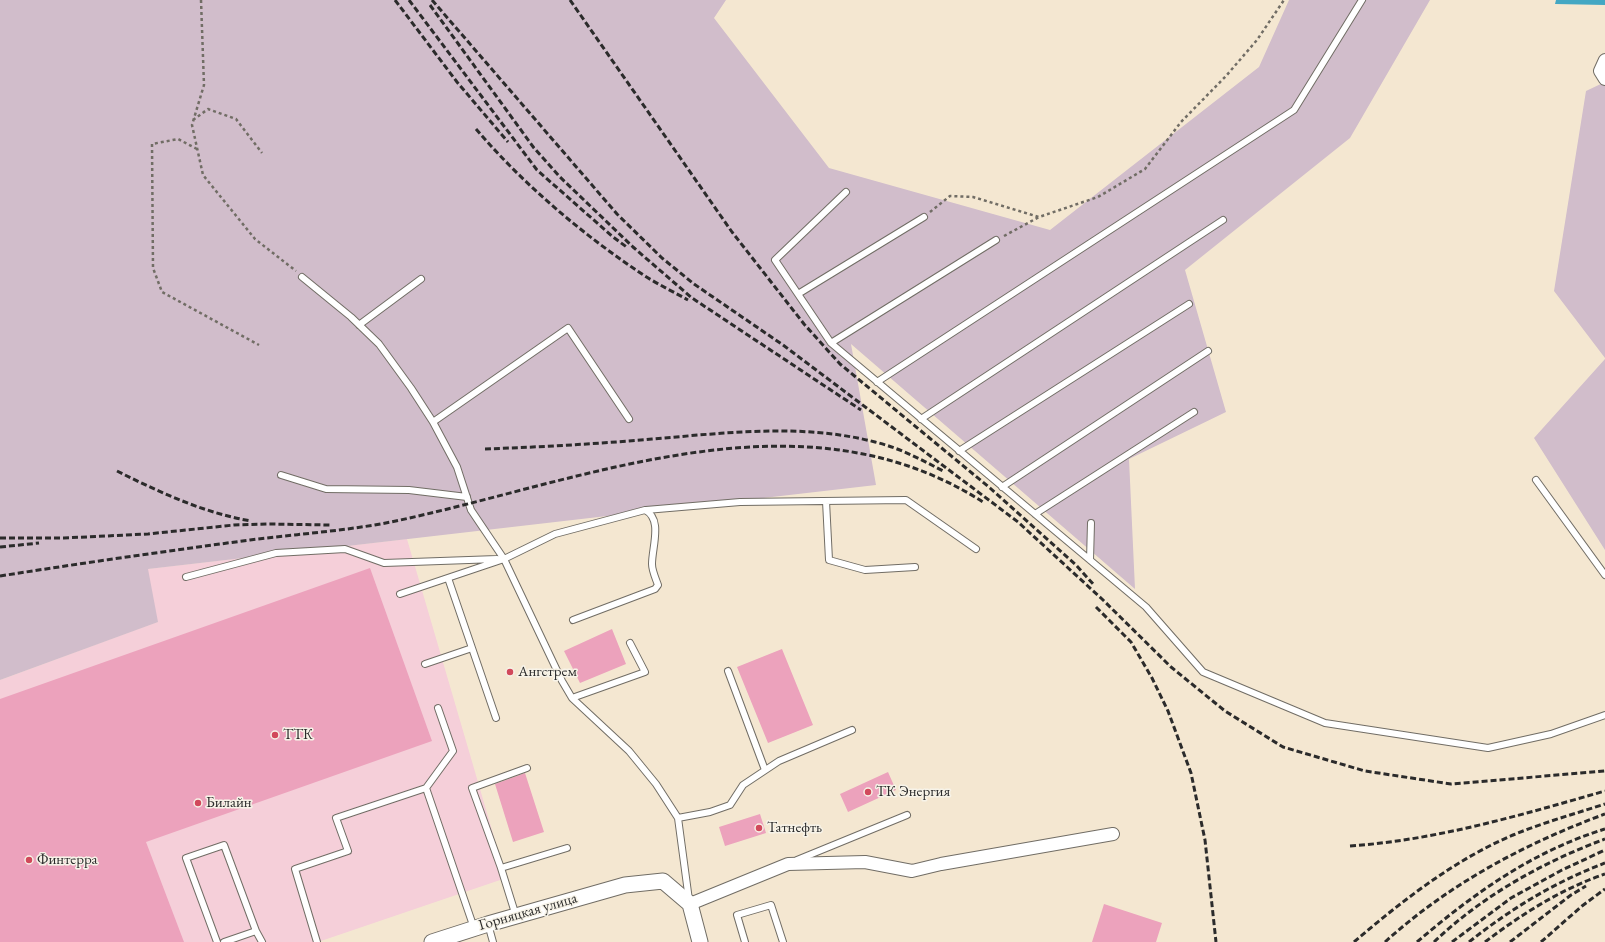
<!DOCTYPE html>
<meta charset="utf-8">
<style>
body{margin:0}
canvas{display:block;background:#f4e7d1}
</style>
<canvas width="1605" height="942"></canvas>
<script>
const c = document.querySelector('canvas').getContext('2d');
c.lineJoin = 'round';
function fill(path, color) { c.fillStyle = color; c.fill(path, 'evenodd'); }
function strokePath(path, color, width, dash) { c.strokeStyle = color; c.lineWidth = width; c.lineCap = dash ? 'butt' : 'round'; c.setLineDash(dash || []); c.stroke(path); }
function drawText(font, color, halo, rows, align = 'center') {
  c.font = font + ' "EB Garamond",serif'; c.lineWidth = 3; c.setLineDash([]); c.textBaseline = 'middle'; c.strokeStyle = halo; c.fillStyle = color; for (const [text, x, y, turn = 0] of rows) {
    c.save(); c.translate(x, y); c.rotate((+turn || 0) * Math.PI / 180); c.textAlign = isNaN(turn) ? turn : align; if (halo) c.strokeText(text, 0, 0); c.fillText(text, 0, 0); c.restore();
  }
}
fill(new Path2D(`
 M 407,539 L 506,878 L 318,942 L 0,942 L 0,680 L 157,622 L 147,569 Z`), '#f5cfd9');
fill(new Path2D(`
 M 0,0 L 726,0 L 714,18 L 829,168 L 1050,230 L 1259,67 L 1289,0 L 1430,0 L 1350,138 L 1185,270 L 1226,412 L 1129,459 L 1135,589 L 851,344 L 876,485 L 148,569 L 158,622 L 0,680 Z
 M 1605,82 L 1605,358 L 1554,291 L 1586,91 Z
 M 1605,359 L 1605,550 L 1534,438 Z`), '#d1bdcb');
fill(new Path2D(`
 M 1556,0 L 1605,0 L 1605,5 L 1555,4 Z`), '#43a7c3');
fill(new Path2D(`
 M 370,568 L 432,741 L 146,842 L 184,942 L 0,942 L 0,699 Z
 M 612,629 L 626,664 L 580,683 L 564,651 Z
 M 782,649 L 813,725 L 768,743 L 737,667 Z
 M 888,772 L 896,790 L 848,812 L 840,794 Z
 M 525,773 L 544,832 L 513,842 L 495,784 Z
 M 760,814 L 766,833 L 725,846 L 719,827 Z
 M 1104,904 L 1162,923 L 1156,942 L 1092,942 Z`), '#eca2bc');
const service = new Path2D(`
 M 846,192 L 775,260 L 831,343 L 1146,607 L 1203,672 L 1325,723 L 1488,748 L 1551,734 L 1605,715
 M 302,277 L 351,317 L 379,344 L 411,388 L 433,422 L 457,467 L 471,510 L 504,559 L 562,681 L 572,698 L 629,751 L 656,784 L 678,818
 M 798,294 L 924,217
 M 359,325 L 421,279
 M 831,343 L 996,240
 M 877,382 L 1294,110 L 1362,0
 M 921,419 L 1223,220
 M 433,422 L 568,328 L 629,419
 M 959,451 L 1189,304
 M 281,475 L 326,489 L 409,490 L 467,497
 M 1536,480 L 1605,575
 M 1002,487 L 1208,351
 M 826,501 L 829,560 L 865,570 L 915,567
 M 646,510 L 740,502 L 906,500 L 976,549
 M 1035,514 L 1194,412
 M 1090,560 L 1091,523
 M 186,577 L 276,553 L 345,549 L 384,563 L 497,559
 M 448,578 L 496,718
 M 400,594 L 504,559 L 555,534 L 645,510 C 663,519 652,547 652,564 C 652,571 656,579 658,585 L 655,589 L 573,620
 M 425,664 L 472,648
 M 728,671 L 765,770
 M 572,698 L 645,672 L 630,643
 M 426,788 L 474,928
 M 797,860 L 907,815
 M 501,868 L 472,788 L 527,768
 M 689,900 L 678,818 L 710,812 L 730,805 L 743,785 L 779,761 L 852,730
 M 516,916 L 501,868 L 567,848
 M 488,924 L 493,942
 M 217,942 L 186,858 L 224,845 L 256,931
 M 224,942 L 256,931 L 262,942
 M 317,942 L 295,869 L 348,851 L 336,818 L 426,788 L 453,751 L 438,708
 M 745,942 L 737,915 L 771,905 L 783,942`);
const minor = new Path2D(`
 M 1605,60 L 1600,71 L 1605,79
 M 690,904 L 788,864 L 865,862 L 912,871 L 941,864 L 1113,834`);
const tertiary = new Path2D(`
 M 432,942 L 488,924 L 625,885 L 663,881 L 690,904 L 700,942`);
strokePath(service, '#716d65', 8);
strokePath(minor, '#716d65', 14);
strokePath(tertiary, '#716d65', 17);
strokePath(new Path2D(`
 M 201,0 L 204,85 L 192,125 L 203,175 L 255,239 L 296,271
 M 193,120 L 208,109 L 236,119 L 262,153
 M 197,149 L 178,139 L 152,144 L 153,268 L 162,292 L 259,345
 M 930,212 L 950,196 L 973,197 L 1039,217 L 1098,197 L 1145,169 L 1181,122 L 1226,76 L 1257,40 L 1284,0
 M 1004,236 L 1039,217`), '#716d65', 2.5, [3, 3]);
strokePath(service, '#fff', 6);
strokePath(minor, '#fff', 12);
strokePath(tertiary, '#fff', 15);
strokePath(new Path2D(`
 M 395,0 L 457,82 L 508,142
 M 409,0 L 537,170 L 613,237 L 628,248
 M 432,0 L 617,214 L 662,258 L 694,284 L 783,345 L 1018,522 L 1102,599 L 1171,667 L 1225,711 L 1283,747 L 1365,771 L 1451,784 L 1605,771
 M 570,0 L 732,232 L 804,324 L 840,364 L 990,488 L 1076,565 L 1094,585
 M 430,5 L 534,148 L 560,177 L 633,247 L 692,298 L 861,410
 M 476,129 C 524,185 583,235 645,276 C 659,285 674,292 688,300
 M 485,449 C 540,447 596,444 652,439 C 726,433 802,423 875,442 C 900,448 922,460 945,472
 M 117,471 C 159,492 204,513 251,521
 M 0,538 L 64,538 L 148,534 L 234,525 L 271,524 L 330,525
 M 0,547 L 39,543
 M 0,576 C 83,563 167,551 250,540 C 297,534 345,531 391,522 C 583,482 800,385 983,502
 M 1096,607 L 1131,642 L 1152,678 L 1168,711 L 1191,773 L 1205,840 L 1216,942
 M 1350,846 C 1437,840 1521,815 1605,791
 M 1354,942 C 1402,901 1454,860 1513,835 C 1542,823 1574,814 1605,804
 M 1385,942 C 1449,884 1524,844 1605,814
 M 1417,942 C 1473,894 1533,851 1605,829
 M 1434,942 C 1482,896 1543,862 1605,839
 M 1452,942 L 1511,898 L 1562,870 L 1605,850
 M 1469,942 C 1512,908 1553,883 1605,863
 M 1485,942 C 1522,914 1561,889 1605,874
 M 1510,942 L 1571,895 L 1586,886
 M 1541,942 L 1582,906 L 1605,889`), '#2b2b2b', 3, [6, 3]);
for (const [x, y, r, color] of [
 [510,672,4,"#d1495b"],
 [275,735,4,"#d1495b"],
 [868,792,4,"#d1495b"],
 [198,803,4,"#d1495b"],
 [759,828,4,"#d1495b"],
 [29,860,4,"#d1495b"]
]) { const dot = new Path2D(); dot.arc(x, y, r, 0, 2 * Math.PI); c.fillStyle = color; c.fill(dot); strokePath(dot, '#f7f3e8', 1.5); }
drawText('15px', '#2b2b2b', '#f7f3e8', [
 ["Ангстрем",518,672],
 ["ТТК",283,735],
 ["ТК Энергия",876,792],
 ["Билайн",206,803],
 ["Татнефть",767,828],
 ["Финтерра",37,860]
], 'left');
drawText('15px', '#2b2b2b', '#f7f3e8', [
 ["Горняцкая улица",528,912,-16]
]);
</script>
